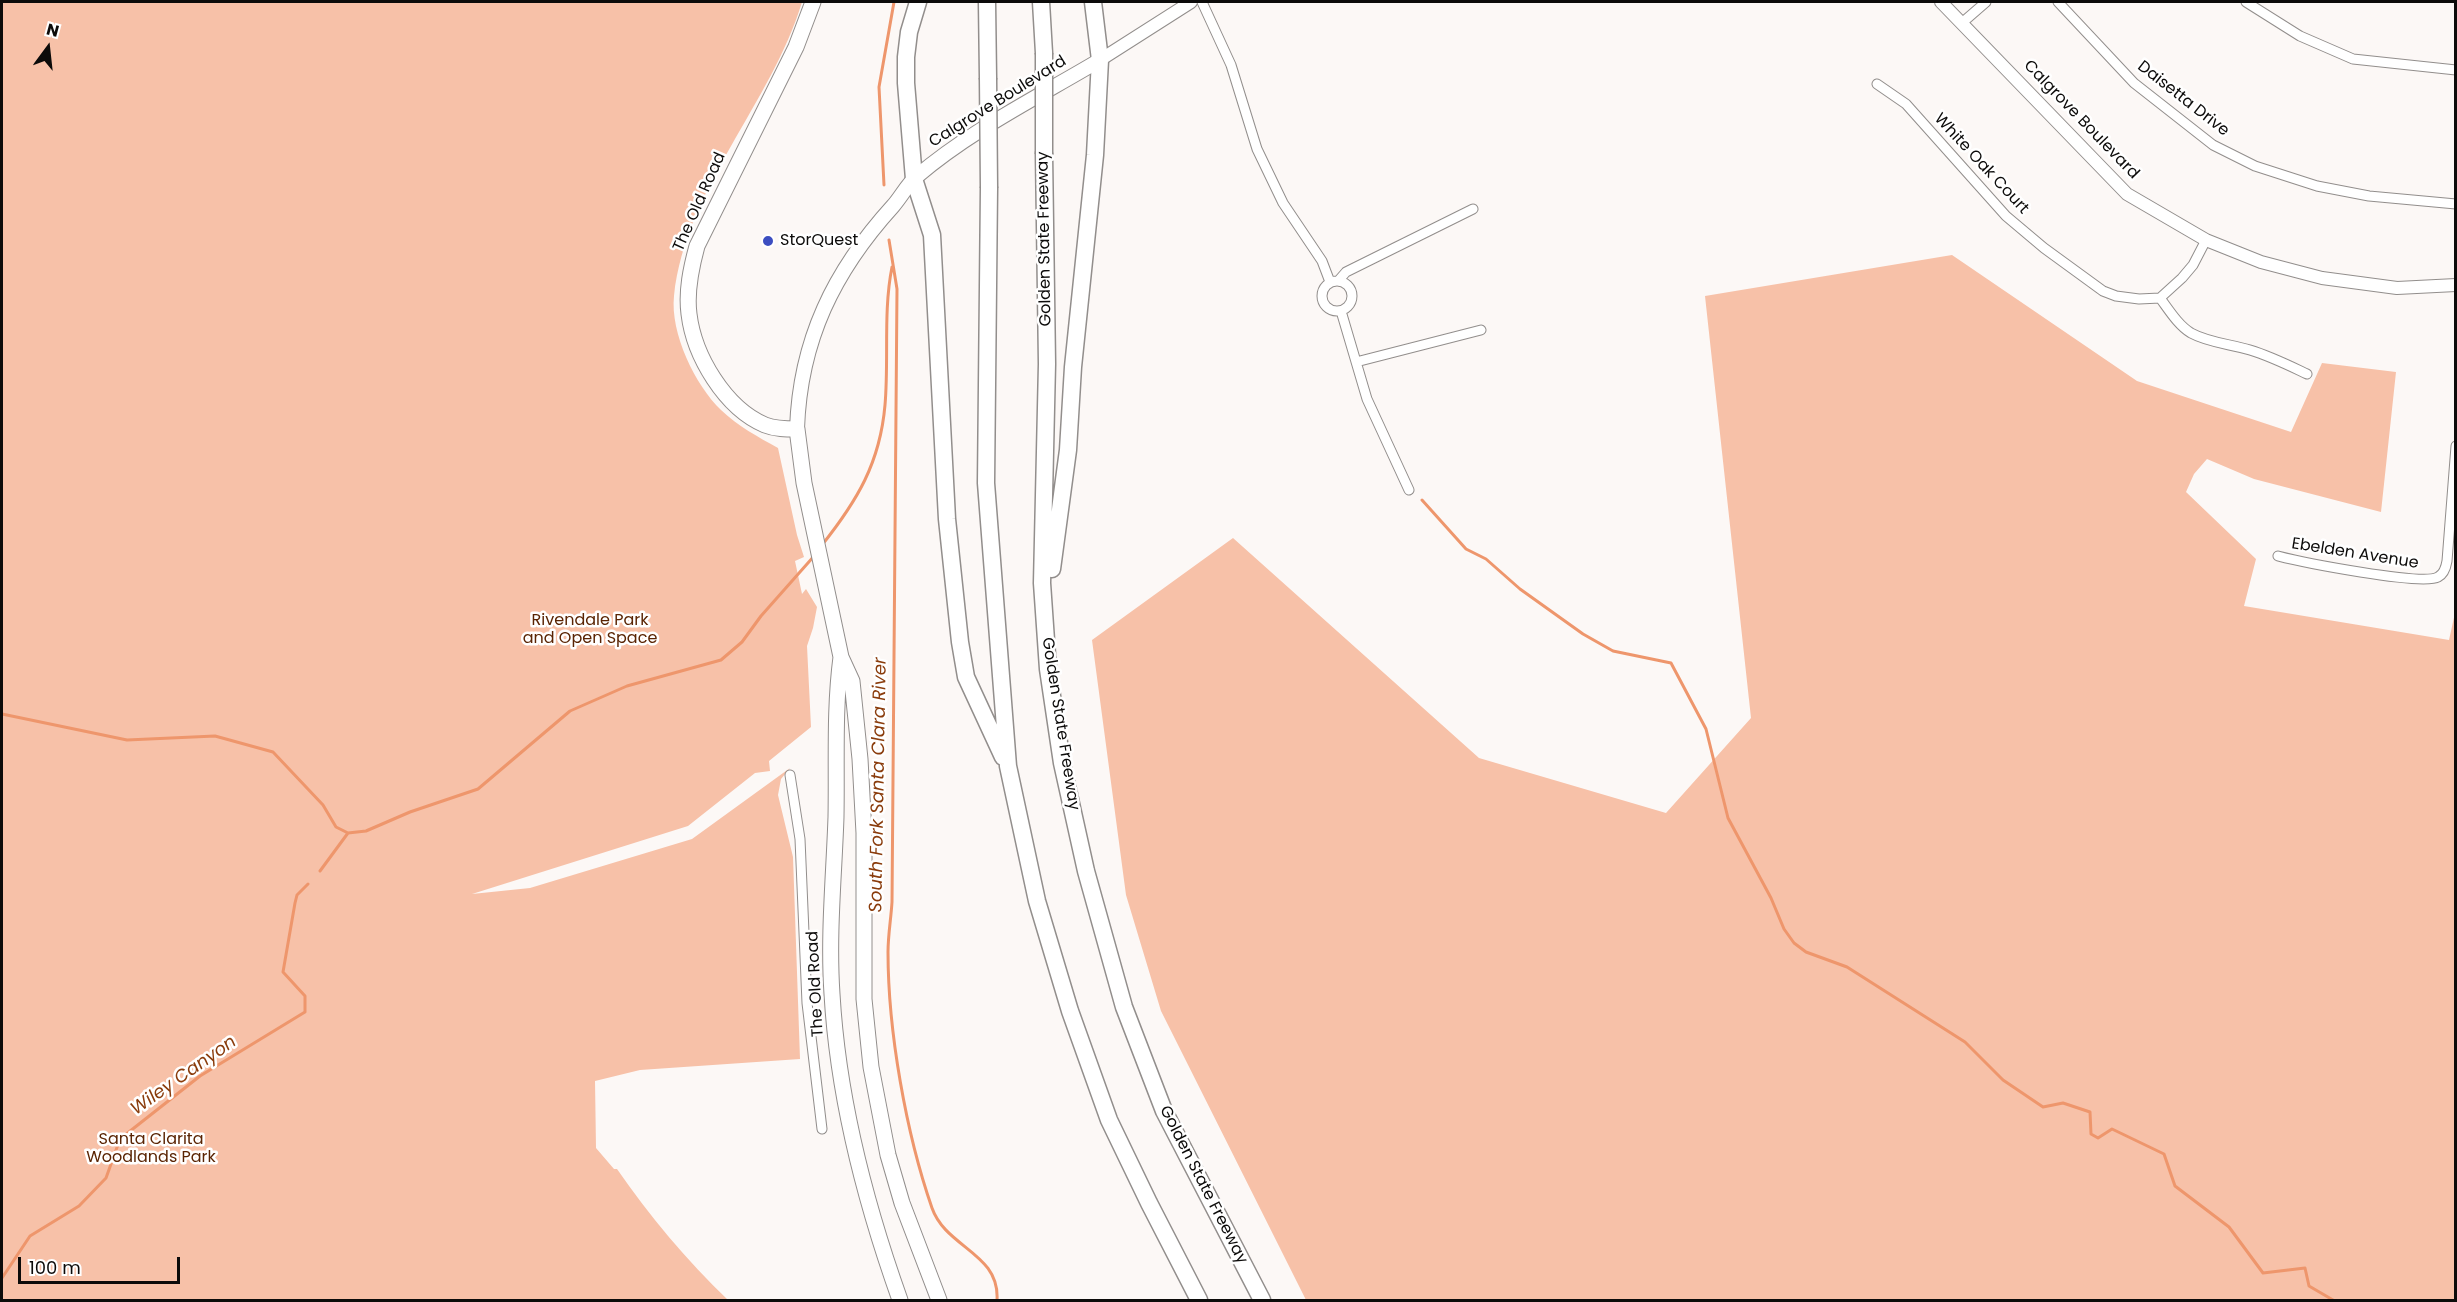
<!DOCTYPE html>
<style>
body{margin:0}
#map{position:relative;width:2457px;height:1302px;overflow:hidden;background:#fcf8f6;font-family:Poppins,sans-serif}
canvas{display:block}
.frame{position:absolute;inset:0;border:3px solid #0c0b0a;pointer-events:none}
.north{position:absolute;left:18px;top:18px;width:60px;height:60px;-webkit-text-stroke:4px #fff;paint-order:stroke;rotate:15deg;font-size:16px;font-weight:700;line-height:24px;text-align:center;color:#0c0b0a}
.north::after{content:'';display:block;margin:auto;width:21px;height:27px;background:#0c0b0a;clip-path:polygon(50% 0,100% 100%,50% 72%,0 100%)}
.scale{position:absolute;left:18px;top:1257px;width:162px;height:27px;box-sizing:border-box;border:3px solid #0c0b0a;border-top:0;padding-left:8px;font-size:18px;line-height:21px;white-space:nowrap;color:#0c0b0a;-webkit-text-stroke:4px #fff;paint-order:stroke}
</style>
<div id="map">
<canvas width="2457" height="1302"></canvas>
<div class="frame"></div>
<div class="north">N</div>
<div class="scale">100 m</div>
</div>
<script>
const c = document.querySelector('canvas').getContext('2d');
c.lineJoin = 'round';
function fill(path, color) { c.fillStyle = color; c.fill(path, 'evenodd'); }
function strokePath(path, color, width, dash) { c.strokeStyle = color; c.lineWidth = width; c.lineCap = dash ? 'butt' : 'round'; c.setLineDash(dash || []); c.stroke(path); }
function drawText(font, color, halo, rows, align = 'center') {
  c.font = font + ' Poppins,sans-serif'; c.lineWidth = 5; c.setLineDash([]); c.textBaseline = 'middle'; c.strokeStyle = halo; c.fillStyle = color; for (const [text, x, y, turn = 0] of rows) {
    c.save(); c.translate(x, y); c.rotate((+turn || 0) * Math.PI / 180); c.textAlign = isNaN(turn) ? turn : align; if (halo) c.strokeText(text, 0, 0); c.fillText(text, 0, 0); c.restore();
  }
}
fill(new Path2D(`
 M 2,2 L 802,2 C 771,104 686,187 674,296 C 670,333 695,385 721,410 C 738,426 758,437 778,448 L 797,535 L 804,557 L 795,561 L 802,594 L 806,589 L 817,607 L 813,628 L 807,646 L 811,727 L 769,761 L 770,771 L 755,773 L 688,826 L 472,894 L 530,888 L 692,839 L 790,768 L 781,779 L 778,795 L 793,857 L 800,1059 L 640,1070 L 595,1081 L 596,1148 L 614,1169 L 617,1169 C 649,1215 687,1261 728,1300 L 2,1300 Z
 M 1952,255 L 2137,381 L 2291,432 L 2322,363 L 2396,372 L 2381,512 L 2254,479 L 2207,459 L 2194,474 L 2186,492 L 2256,559 L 2244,606 L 2449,640 L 2455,613 L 2455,1300 L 1306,1300 L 1161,1011 L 1126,895 L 1092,640 L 1233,538 L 1479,758 L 1666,813 L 1751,718 L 1705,296 Z`), '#f7c1a8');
strokePath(new Path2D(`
 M 884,185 L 879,87 L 894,2
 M 889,240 L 897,289 L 892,902 C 891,919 888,935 888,952 C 888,1031 906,1133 932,1208 C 946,1248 1000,1253 997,1300
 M 1422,500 L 1466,549 L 1486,559 L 1520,589 L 1583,634 L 1613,651 L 1671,663 L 1706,729 L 1728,818 L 1771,898 L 1784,929 L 1794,943 L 1806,952 L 1847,967 L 1965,1042 L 2003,1080 L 2043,1107 L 2063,1103 L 2090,1112 L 2091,1134 L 2098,1138 L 2112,1129 L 2164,1154 L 2175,1186 L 2229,1227 L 2263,1273 L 2305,1268 L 2309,1286 L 2333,1300
 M 822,545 C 857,501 880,463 885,405 C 889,359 883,312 892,267
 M 2,714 L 127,740 L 215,736 L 273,752 L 323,805 L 336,827 L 348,833 L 366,831 L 410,812 L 478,789 L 570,711 L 627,686 L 721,660 L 742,642 L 761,616 L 815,555
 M 320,871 L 348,833
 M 2,1278 L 30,1236 L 79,1206 L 106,1178 L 120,1139 L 200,1076 L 305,1012 L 305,996 L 283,972 L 295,903 L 297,895 L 308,884`), '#ee966c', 3);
const minor = new Path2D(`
 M 1202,2 L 1231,65 L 1257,149 L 1283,203 L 1322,261 L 1330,282
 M 2058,2 L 2134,83 L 2213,145 L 2255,166 L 2317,186 L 2369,196 L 2456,204
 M 2246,2 L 2300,36 L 2353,59 L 2456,70
 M 1963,22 L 1986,2
 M 1877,84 L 1906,104 L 2006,216 L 2044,248 L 2103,291 L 2116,296 L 2139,299 L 2160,298 L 2182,278 L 2193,265 L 2206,240
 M 1339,280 L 1346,272 L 1473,209
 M1322 296a15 15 0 1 1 30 0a15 15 0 1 1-30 0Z
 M 2160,298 C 2169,310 2178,325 2191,333 C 2209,343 2231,344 2250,350 C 2270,356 2288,365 2307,374
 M 1341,311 L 1367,399 L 1409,490
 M 1356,362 L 1481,330
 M 2278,556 C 2301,562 2422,586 2438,577 C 2444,574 2446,567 2447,561 L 2456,446
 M 790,775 L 800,839 L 807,1003 L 822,1129`);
const tertiary = new Path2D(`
 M 1941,2 L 2127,194 L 2206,240 L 2261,262 L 2322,278 L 2397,288 L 2456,285
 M 1100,60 L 1191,2`);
const secondary = new Path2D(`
 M 797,429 C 800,340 834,271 893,206 C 901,197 907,185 916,177 C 971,130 1038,97 1100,60`);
const primary = new Path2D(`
 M 813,2 L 796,47 L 697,246 C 691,268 686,291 689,314 C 694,356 725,408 765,425 C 775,429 786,429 797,429 L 804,483 L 841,657 L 852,681 L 860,759 L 864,833 L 864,999 L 871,1067 L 888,1155 L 902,1203 L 939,1300
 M 841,657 C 834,710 837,764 836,817 C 834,876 828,935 832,994 C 838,1099 865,1202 900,1300`);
const motorway = new Path2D(`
 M 918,2 L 909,32 L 906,57 L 906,83 L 914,179 L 932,235 L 947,519 L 960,642 L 966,677 L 1003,757
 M 987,2 L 988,78
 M 1041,2 L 1044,53
 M 1044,154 L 1047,364 L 1042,583 L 1048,669 L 1062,763 L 1086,871 L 1124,1007 L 1164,1111 L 1262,1300
 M 989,188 L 986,483 L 1008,766 L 1037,901 L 1070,1011 L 1109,1120 L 1149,1203 L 1199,1300
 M 1052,569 L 1068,450 L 1073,367 L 1095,155 L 1100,60 L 1093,2`);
strokePath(minor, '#928e8c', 11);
strokePath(tertiary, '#928e8c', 14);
strokePath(secondary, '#928e8c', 16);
strokePath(primary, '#928e8c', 17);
strokePath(motorway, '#928e8c', 19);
strokePath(minor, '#fff', 9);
strokePath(tertiary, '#fff', 12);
strokePath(secondary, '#fff', 14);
strokePath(primary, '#fff', 15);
strokePath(motorway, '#fff', 16);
const motorwayBridge = new Path2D(`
 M 988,78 L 989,188
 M 1044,154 L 1044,53`);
strokePath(motorwayBridge, '#928e8c', 19, []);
strokePath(motorwayBridge, '#fff', 16);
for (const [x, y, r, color] of [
 [768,241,6,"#3c4ec1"]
]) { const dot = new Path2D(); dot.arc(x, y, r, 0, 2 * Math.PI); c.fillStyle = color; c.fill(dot); strokePath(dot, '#fff', 2); }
drawText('16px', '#0c0b0a', '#fff', [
 ["Daisetta Drive",2183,99,38],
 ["Calgrove Boulevard",998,102,-32],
 ["Calgrove Boulevard",2081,120,46],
 ["White Oak Court",1981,164,47],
 ["The Old Road",700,202,-66],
 ["Golden State Freeway",1045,239,-91],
 ["Ebelden Avenue",2355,554,9],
 ["Golden State Freeway",1060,724,81],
 ["The Old Road",816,984,-93],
 ["Golden State Freeway",1203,1185,63]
]);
drawText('16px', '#0c0b0a', '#fff', [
 ["StorQuest",780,241]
], 'left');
drawText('16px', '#5a2403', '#fff', [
 ["Rivendale Park",590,621],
 ["and Open Space",590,639],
 ["Santa Clarita",151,1140],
 ["Woodlands Park",151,1158]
]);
drawText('italic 18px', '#8a3c0c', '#fff', [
 ["South Fork Santa Clara River",879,785,-89],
 ["Wiley Canyon",184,1076,-35]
]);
</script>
